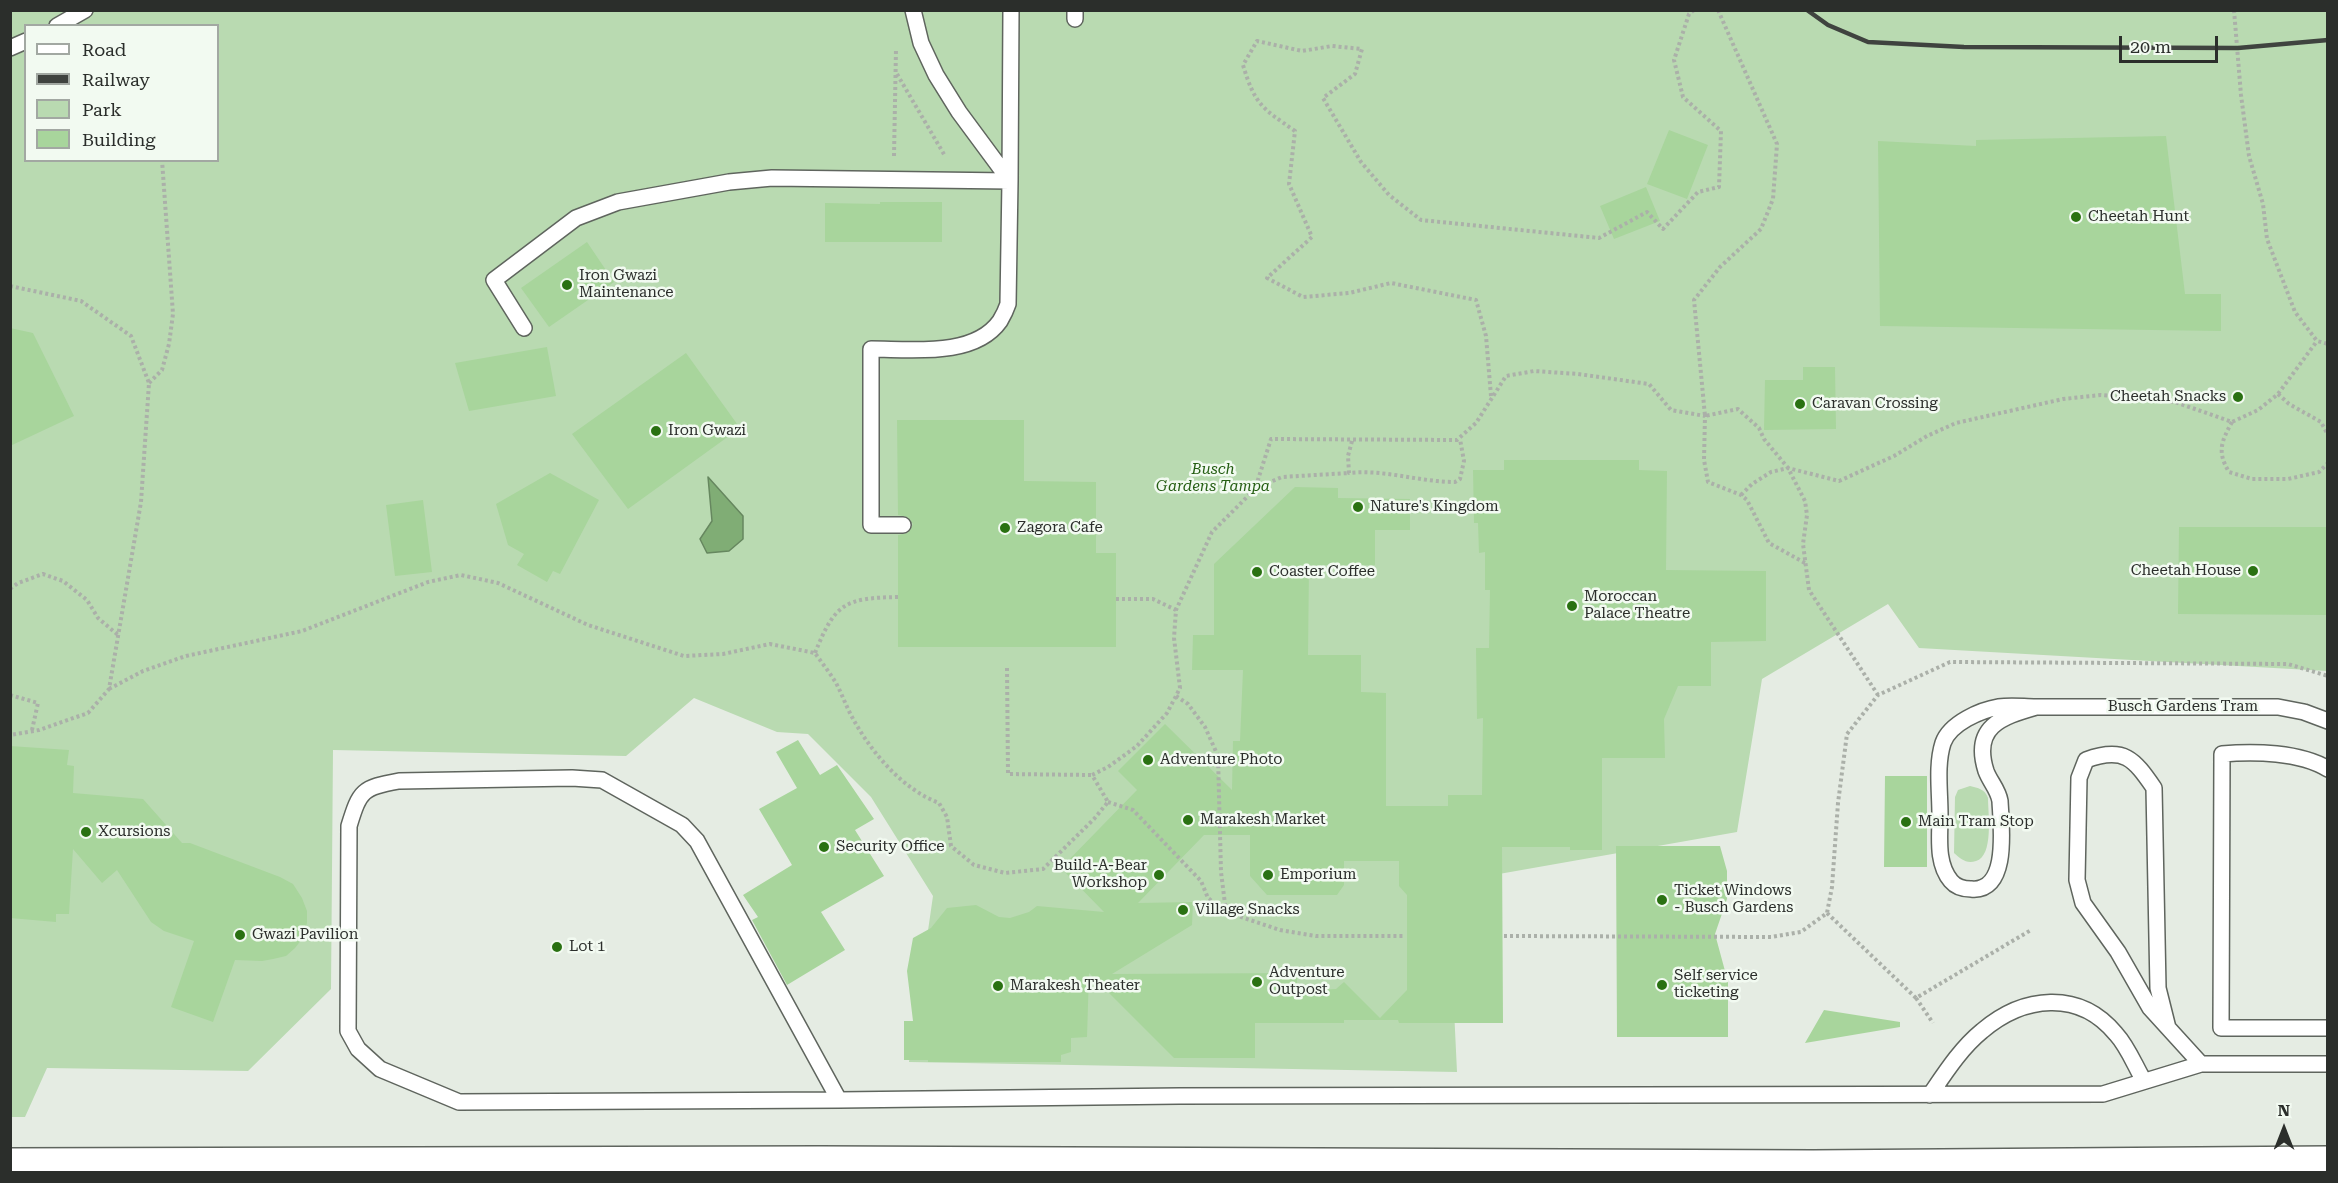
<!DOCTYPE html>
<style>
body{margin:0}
#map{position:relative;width:2338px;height:1183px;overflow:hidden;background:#e5ece3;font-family:"Roboto Serif",serif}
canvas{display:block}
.frame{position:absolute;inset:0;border:12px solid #2b2e2b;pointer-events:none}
.legend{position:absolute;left:24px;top:24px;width:195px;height:138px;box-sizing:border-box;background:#f2faf1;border:2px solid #a2a8a2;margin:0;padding:8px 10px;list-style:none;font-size:18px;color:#2b2e2b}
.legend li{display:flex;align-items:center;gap:12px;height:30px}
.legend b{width:30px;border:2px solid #a2a8a2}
.north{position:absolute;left:2254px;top:1099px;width:60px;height:60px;-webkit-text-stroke:4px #f2faf1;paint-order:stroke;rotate:0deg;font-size:16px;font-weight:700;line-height:24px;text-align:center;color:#2b2e2b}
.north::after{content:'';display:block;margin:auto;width:21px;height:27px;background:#2b2e2b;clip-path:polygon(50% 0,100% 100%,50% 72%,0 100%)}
.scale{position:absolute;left:2119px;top:36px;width:99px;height:27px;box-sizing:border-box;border:3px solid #2b2e2b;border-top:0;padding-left:8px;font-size:18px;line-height:21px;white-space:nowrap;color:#2b2e2b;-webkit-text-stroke:4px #f2faf1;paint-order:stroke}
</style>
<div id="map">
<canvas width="2338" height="1183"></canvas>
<div class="frame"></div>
<ul class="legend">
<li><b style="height:8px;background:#fff"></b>Road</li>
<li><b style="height:8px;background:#3f433f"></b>Railway</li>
<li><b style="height:16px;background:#b9dab1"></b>Park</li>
<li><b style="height:16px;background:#a8d59c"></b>Building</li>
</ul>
<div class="north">N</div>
<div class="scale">20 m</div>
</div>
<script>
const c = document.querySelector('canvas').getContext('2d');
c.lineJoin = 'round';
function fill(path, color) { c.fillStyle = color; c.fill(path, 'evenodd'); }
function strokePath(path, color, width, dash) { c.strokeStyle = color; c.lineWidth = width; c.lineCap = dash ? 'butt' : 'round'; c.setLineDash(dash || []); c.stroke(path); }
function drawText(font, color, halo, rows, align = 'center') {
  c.font = font + ' "Roboto Serif",serif'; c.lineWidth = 5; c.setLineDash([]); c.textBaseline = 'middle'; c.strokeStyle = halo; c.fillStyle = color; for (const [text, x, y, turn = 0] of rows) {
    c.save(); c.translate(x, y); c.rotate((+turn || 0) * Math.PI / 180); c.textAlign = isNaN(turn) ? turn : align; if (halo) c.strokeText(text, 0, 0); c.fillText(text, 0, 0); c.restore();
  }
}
fill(new Path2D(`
 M 10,11 L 2327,11 L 2327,671 L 1919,648 L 1888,604 L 1762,679 L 1737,832 L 1448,883 L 1457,1072 L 909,1062 L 933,896 L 871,797 L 808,734 L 777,732 L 694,698 L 626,756 L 333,750 L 331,989 L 248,1071 L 47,1068 L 25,1117 L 11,1117 ZM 26,26 L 218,26 L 218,160 L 26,160 Z
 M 1970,786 C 1978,788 1985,789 1988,798 C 1988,813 1994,856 1976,861 C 1966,864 1961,859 1954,853 L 1955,797 L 1958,790 Z`), '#b9dab1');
const water = new Path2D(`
 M 708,477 L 743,516 L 743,539 L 729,551 L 707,553 L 700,539 L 712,521 Z`);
fill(water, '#80ad75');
strokePath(water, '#66875f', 1.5);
fill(new Path2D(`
 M 1669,130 L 1708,145 L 1687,199 L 1647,184 Z
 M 2166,136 L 2185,294 L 2221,294 L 2221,331 L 1880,326 L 1878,141 L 1976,146 L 1976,140 Z
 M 1646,187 L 1660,221 L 1614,239 L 1600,206 Z
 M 880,202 L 942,202 L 942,242 L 825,242 L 825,203 L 880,204 Z
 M 587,242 L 614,282 L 549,327 L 521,288 Z
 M 10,328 L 33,333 L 74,416 L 10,446 Z
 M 547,347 L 556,396 L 469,411 L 455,363 Z
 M 686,353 L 740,428 L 628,509 L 572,434 Z
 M 1803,367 L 1835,367 L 1836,429 L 1764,430 L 1765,380 L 1803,380 Z
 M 897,420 L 1024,420 L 1024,481 L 1096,482 L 1096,553 L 1116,553 L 1116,647 L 898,647 L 898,535 L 908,533 L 913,524 L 908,517 L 898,515 Z
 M 1504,460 L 1639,460 L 1639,470 L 1667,471 L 1666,570 L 1766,571 L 1766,641 L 1711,642 L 1711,686 L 1678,686 L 1664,719 L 1665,758 L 1602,758 L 1602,850 L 1570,850 L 1570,847 L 1502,847 L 1503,1023 L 1399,1023 L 1398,1020 L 1344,1020 L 1344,1023 L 1255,1023 L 1255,1058 L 1174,1058 L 1089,973 L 1087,1037 L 1071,1038 L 1071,1052 L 1061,1055 L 1061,1062 L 928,1062 L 928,1060 L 904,1060 L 904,1021 L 913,1021 L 907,971 L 913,938 L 931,928 L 947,908 L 976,905 L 999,917 L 1010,918 L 1029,912 L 1037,906 L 1104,912 L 1061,868 L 1137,790 L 1118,771 L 1165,724 L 1232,790 L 1233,741 L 1240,741 L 1243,670 L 1192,670 L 1193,635 L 1214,635 L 1214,564 L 1295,487 L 1338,488 L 1338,498 L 1410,499 L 1410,530 L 1375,530 L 1375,565 L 1309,565 L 1308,655 L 1361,655 L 1361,692 L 1386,693 L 1386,806 L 1448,806 L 1448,795 L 1482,795 L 1483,718 L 1477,719 L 1476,648 L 1489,648 L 1490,590 L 1485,590 L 1485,552 L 1479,553 L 1478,523 L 1474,523 L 1473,470 L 1504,470 ZM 1204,835 L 1250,835 L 1250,876 L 1267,895 L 1337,895 L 1344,885 L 1344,861 L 1399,861 L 1399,886 L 1407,895 L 1407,990 L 1380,1018 L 1344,982 L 1336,989 L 1297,991 L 1297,973 L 1112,974 L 1192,925 L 1193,902 L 1138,903 Z
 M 550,473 L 599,500 L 560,574 L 553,571 L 547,582 L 517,565 L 524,554 L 508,545 L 496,504 Z
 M 423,500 L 432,572 L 395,576 L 386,505 Z
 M 2179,527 L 2328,527 L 2328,615 L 2178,614 Z
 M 798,740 L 820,775 L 837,765 L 874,819 L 855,830 L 884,876 L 821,912 L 845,950 L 787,985 L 752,920 L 758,917 L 743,895 L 792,865 L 759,809 L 797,788 L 776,752 Z
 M 10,746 L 69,750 L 67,765 L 74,766 L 73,793 L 143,799 L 182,843 L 190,843 L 280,877 L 293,884 L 302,898 L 307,911 L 307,923 L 302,939 L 295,948 L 286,956 L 273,959 L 262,961 L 235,960 L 213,1022 L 171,1007 L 194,941 L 164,931 L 151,922 L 117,870 L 102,883 L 73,849 L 69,914 L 56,914 L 56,922 L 10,918 Z
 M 1885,776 L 1927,776 L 1927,867 L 1884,867 Z
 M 1616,846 L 1720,846 L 1727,871 L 1727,899 L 1715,934 L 1728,982 L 1728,1037 L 1617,1037 Z
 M 1824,1010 L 1900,1022 L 1900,1027 L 1805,1043 Z`), '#a8d59c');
const lane = new Path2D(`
 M 1075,10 L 1075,19
 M 57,26 L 85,10
 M 10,48 L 26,41
 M 524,328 L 494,280 L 576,218 L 618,202 L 729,182 L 772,178 L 1010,181 L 1011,10
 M 903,525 L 871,525 L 871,349 C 910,349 974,358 1000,321 C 1003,316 1006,310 1008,304 L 1010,181 L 959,112 L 936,75 L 921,43 L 913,10
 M 2036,707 C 2001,717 1972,727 1986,771 C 1990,782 1998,789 2000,801 C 2001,824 2010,893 1971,889 C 1964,889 1956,887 1951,881 C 1936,863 1940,837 1940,815 C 1940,791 1936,765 1943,743 C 1950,723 1981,710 1999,707 C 2011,705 2024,707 2036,707 L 2278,707 L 2304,712 L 2328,721
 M 2328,769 C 2300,752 2254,751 2222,754 L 2221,1028 L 2328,1028
 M 2168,1028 L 2158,988 L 2154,788 C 2134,759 2124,746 2086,760 L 2079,778 L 2077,880 L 2083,903 L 2118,952 L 2150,1008 L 2201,1064 L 2328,1064
 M 1930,1095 C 1945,1073 1961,1048 1982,1031 C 2023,996 2079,989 2116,1034 C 2128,1047 2135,1066 2144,1081
 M 839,1100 L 697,841 L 682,825 L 602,780 L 572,778 L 399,781 C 362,788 360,790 349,826 L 348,1031 L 358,1049 L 380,1069 L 459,1102 L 839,1100 L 1179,1096 L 2103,1094 L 2201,1064`);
const primary = new Path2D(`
 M 10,1165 L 819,1163 L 1813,1167 L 2328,1163`);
strokePath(lane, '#5f655e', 18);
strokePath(primary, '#5f655e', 36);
strokePath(new Path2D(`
 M 1718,10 L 1777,144 L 1773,199 L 1761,229 L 1720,267 L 1694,300 L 1705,416 L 1738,409 L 1759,428 L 1764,439 L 1788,468 L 1805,501 L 1807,515 L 1803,544 L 1809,590 L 1878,695
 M 2234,10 L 2241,95 L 2249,156 L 2263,204 L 2267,239 L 2295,312 L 2317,341 L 2328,344
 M 897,74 L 945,156
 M 894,156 L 896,49
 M 10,286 L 81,301 L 131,336 L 149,383 L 141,502 L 109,689 L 88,713 L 39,730 L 10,735
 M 149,383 L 162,370 L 169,344 L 173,314 L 162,160
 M 2278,394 L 2289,404 L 2321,422 L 2328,435
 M 1491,396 L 1486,336 L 1476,300 L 1391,283 L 1349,293 L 1303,297 L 1267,278 L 1312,237 L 1289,184 L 1295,131 C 1262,108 1255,105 1243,65 L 1257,41 L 1302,51 L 1332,46 L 1362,49 L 1355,74 L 1323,98 L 1361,162 L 1389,195 L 1421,220 L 1599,238 L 1647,212 L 1663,229 L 1698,192 L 1719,187 L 1721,131 L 1683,97 L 1674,60 L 1689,14 L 1694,10
 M 2232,422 C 2221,442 2217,452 2229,472 L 2252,479 L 2288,479 L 2319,472 L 2328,463
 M 1352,441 L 1348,456 L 1349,473 C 1384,469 1419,482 1455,482 L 1460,479 L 1464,461 L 1460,439
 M 1256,488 L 1282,477 L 1349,473
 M 1741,495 L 1752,484 L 1771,472 L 1788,468 L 1839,481 L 1894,456 L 1927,436 L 1956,423 L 2063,399 L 2101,395 L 2175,402 L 2232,422 L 2258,410 L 2278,394 L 2317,341
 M 10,589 L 18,583 L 43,574 L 63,581 L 87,600 L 98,618 L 118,635
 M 1116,599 L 1153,599 L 1176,610
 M 815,653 C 835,603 845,598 898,597
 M 1007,668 L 1008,774 L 1092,775
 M 109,689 L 143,671 L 186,656 L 302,631 L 428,582 L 461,575 L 498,583 L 588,625 L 684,656 L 723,654 L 770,644 L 815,653 C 822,663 830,673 836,683 C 842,694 846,706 852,717 C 871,752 902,789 939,803 L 947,817 L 951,846 L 974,865 L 1005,873 L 1043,869 L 1094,819 L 1108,802 L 1092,775 L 1108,767 L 1137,746 L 1167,713 L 1176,696 L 1180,688 L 1174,638 L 1176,610 L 1212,532 L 1255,489 L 1271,439 L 1457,440 L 1476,423 L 1506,376 L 1534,371 L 1578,374 L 1649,384 L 1671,410 L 1705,416 L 1704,460 L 1708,482 L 1741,495 L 1747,500 L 1769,543 L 1805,563
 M 10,695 L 38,703 L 32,730
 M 1176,696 L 1188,704 L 1205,727 L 1218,756 L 1221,872 L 1226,912 L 1280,930 L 1316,936 L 1403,936
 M 1108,802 L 1133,810 L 1201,881 L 1208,898 L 1226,912
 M 1827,913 L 1916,998 L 2031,930
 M 1504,936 L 1771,937 L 1801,932 L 1827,913 L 1832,887 L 1838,803 L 1847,734 L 1878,695 L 1950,662 L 2288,664 L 2328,676
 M 1916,998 L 1933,1023`), '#abb0a9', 4, [3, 3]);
strokePath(lane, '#fff', 15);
strokePath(primary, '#fff', 33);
strokePath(new Path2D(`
 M 1807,10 L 1828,25 L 1868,42 L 1964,47 L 2238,48 L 2328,40`), '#3f433f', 4.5);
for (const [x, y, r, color] of [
 [2076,217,6,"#2a7112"],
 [567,285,6,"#2a7112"],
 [2238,397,6,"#2a7112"],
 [1800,404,6,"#2a7112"],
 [656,431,6,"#2a7112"],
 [1358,507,6,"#2a7112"],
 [1005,528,6,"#2a7112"],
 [2253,571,6,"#2a7112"],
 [1257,572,6,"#2a7112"],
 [1572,606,6,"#2a7112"],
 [1148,760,6,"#2a7112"],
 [1188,820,6,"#2a7112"],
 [1906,822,6,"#2a7112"],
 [86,832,6,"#2a7112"],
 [824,847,6,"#2a7112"],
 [1159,875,6,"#2a7112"],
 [1268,875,6,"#2a7112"],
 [1662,900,6,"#2a7112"],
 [1183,910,6,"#2a7112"],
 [240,935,6,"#2a7112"],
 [557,947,6,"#2a7112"],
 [1257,982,6,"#2a7112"],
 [1662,985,6,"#2a7112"],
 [998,986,6,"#2a7112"]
]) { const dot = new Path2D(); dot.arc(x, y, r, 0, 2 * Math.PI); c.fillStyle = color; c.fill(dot); strokePath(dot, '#f2faf1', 2); }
drawText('15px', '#2b2e2b', '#f2faf1', [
 ["Cheetah Hunt",2088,217],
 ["Iron Gwazi",579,276],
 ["Maintenance",579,293],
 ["Cheetah Snacks",2226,397,"right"],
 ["Caravan Crossing",1812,404],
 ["Iron Gwazi",668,431],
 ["Nature's Kingdom",1370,507],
 ["Zagora Cafe",1017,528],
 ["Cheetah House",2241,571,"right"],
 ["Coaster Coffee",1269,572],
 ["Moroccan",1584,597],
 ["Palace Theatre",1584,614],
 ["Adventure Photo",1160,760],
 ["Marakesh Market",1200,820],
 ["Main Tram Stop",1918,822],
 ["Xcursions",98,832],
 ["Security Office",836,847],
 ["Build-A-Bear",1147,866,"right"],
 ["Workshop",1147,883,"right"],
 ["Emporium",1280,875],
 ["Ticket Windows",1674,891],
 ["- Busch Gardens",1674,908],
 ["Village Snacks",1195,910],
 ["Gwazi Pavilion",252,935],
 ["Lot 1",569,947],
 ["Adventure",1269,973],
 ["Outpost",1269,990],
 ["Self service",1674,976],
 ["ticketing",1674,993],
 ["Marakesh Theater",1010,986]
], 'left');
drawText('italic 15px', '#255e13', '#f2faf1', [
 ["Busch",1213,470],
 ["Gardens Tampa",1213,487]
]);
drawText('15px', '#2b2e2b', '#f2faf1', [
 ["Busch Gardens Tram",2183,707]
]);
</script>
